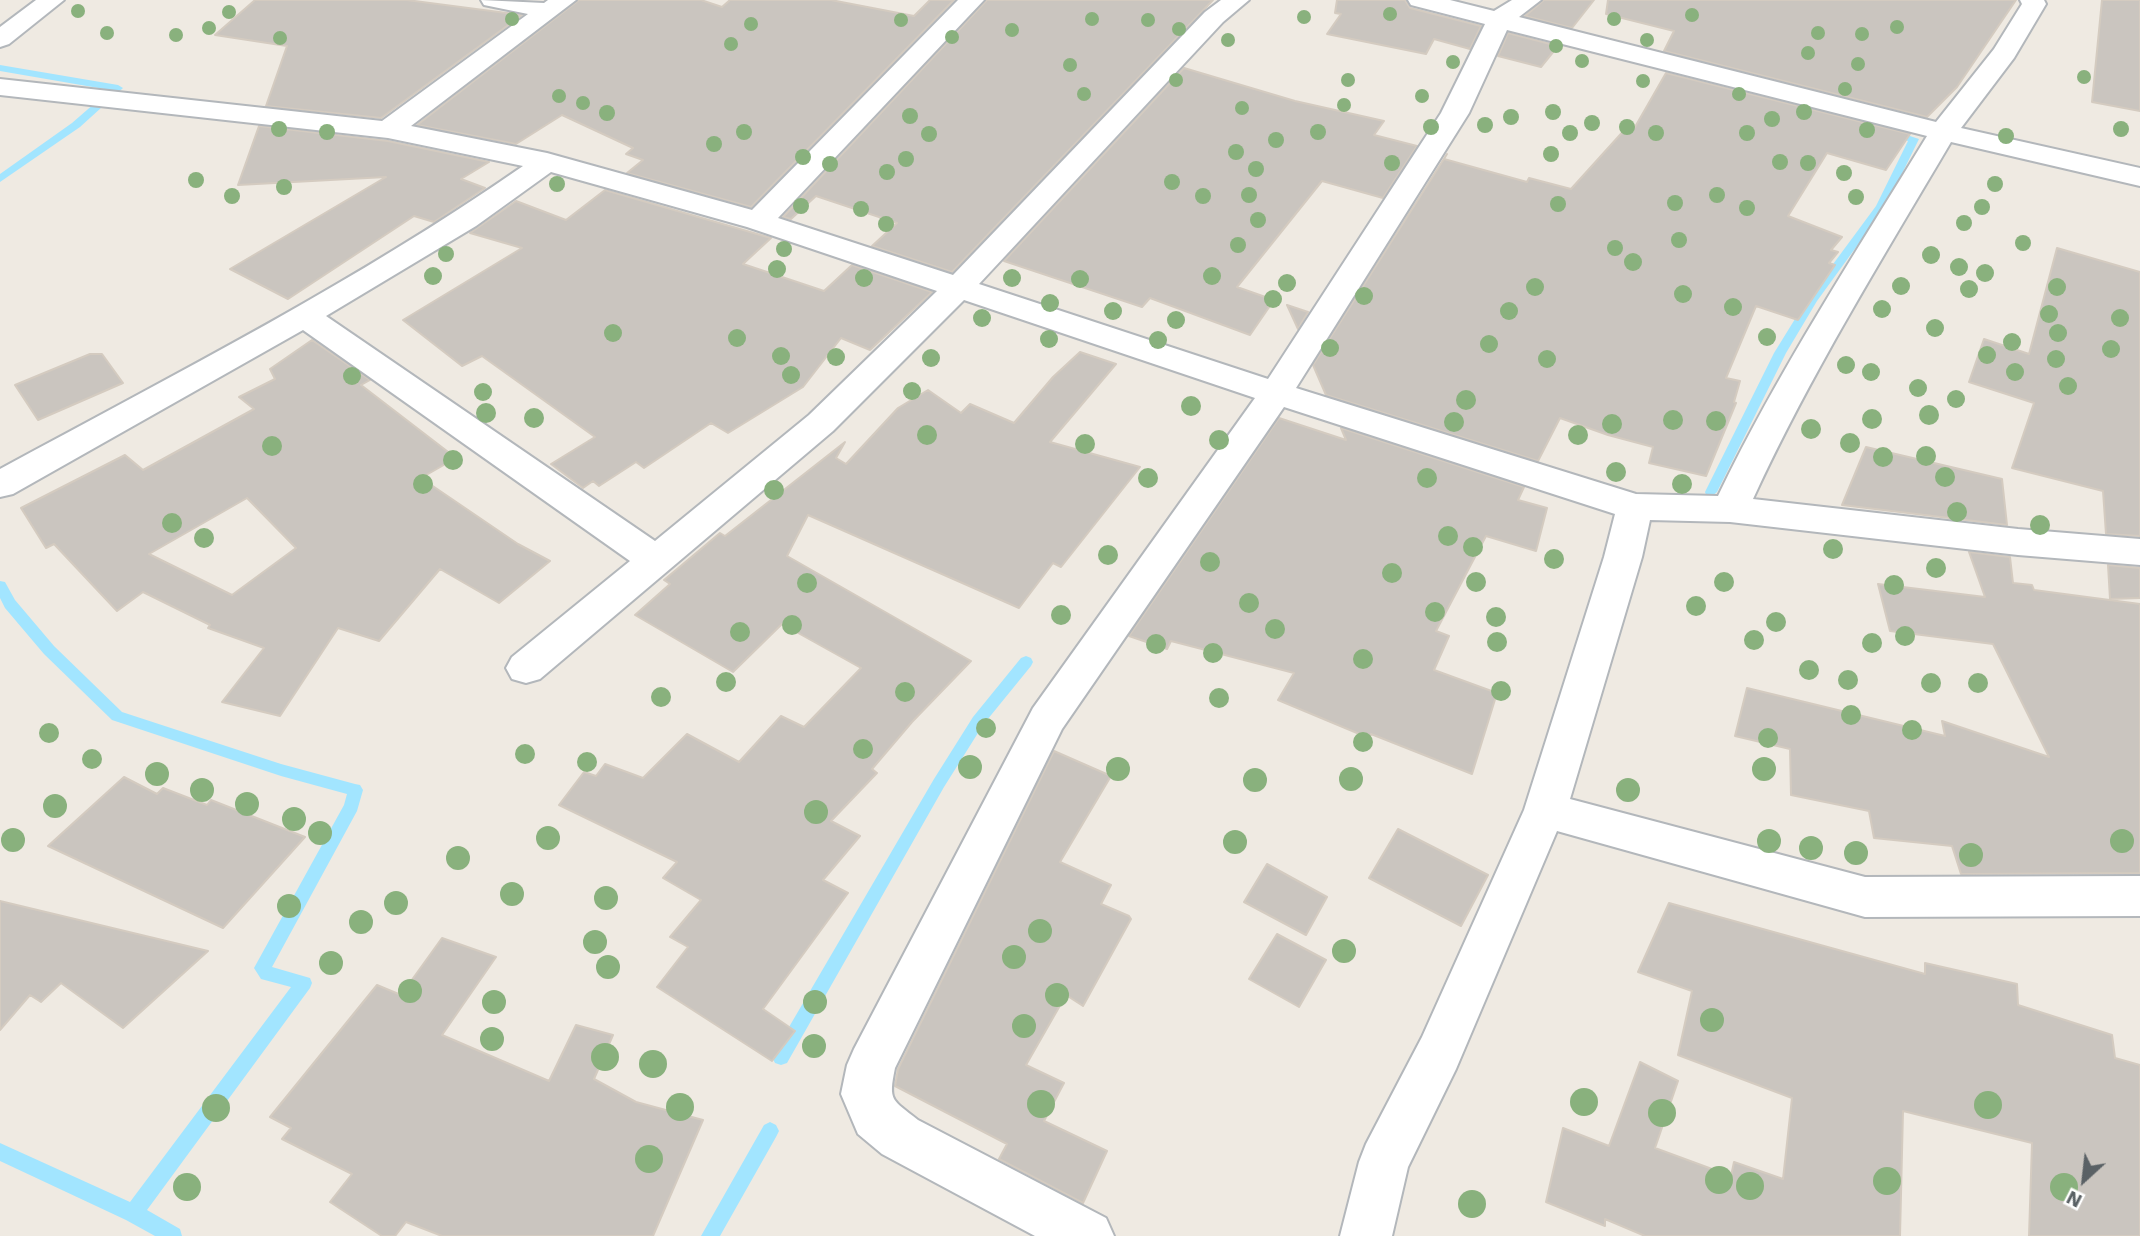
<!DOCTYPE html>
<style>
body{margin:0}
#map{position:relative;width:2140px;height:1236px;overflow:hidden;background:#efeae2;font-family:"Work Sans",sans-serif}
canvas{display:block}
.north{position:absolute;left:2049px;top:1145px;width:70px;height:70px;-webkit-text-stroke:5px #fff;paint-order:stroke;rotate:207deg;font-size:19px;font-weight:700;line-height:28px;text-align:center;color:#5a6165}
.north::after{content:'';display:block;margin:auto;width:24px;height:32px;background:#5a6165;clip-path:polygon(50% 0,100% 100%,50% 72%,0 100%)}
</style>
<div id="map">
<canvas width="2140" height="1236"></canvas>
<div class="north">N</div>
</div>
<script>
const c = document.querySelector('canvas').getContext('2d');
c.lineJoin = 'round';
function fill(path, color) { c.fillStyle = color; c.fill(path, 'evenodd'); }
function strokePath(path, color, width, dash) { c.strokeStyle = color; c.lineWidth = width; c.lineCap = dash ? 'butt' : 'round'; c.setLineDash(dash || []); c.stroke(path); }
fill(new Path2D(`
 M 0,65 L 118,85 L 123,88 L 80,127 L 0,182 L 0,174 L 72,123 L 110,90 L 0,71 Z
 M 1889,129 L 1919,139 L 1886,206 L 1817,301 L 1786,353 L 1717,492 L 1711,497 L 1706,495 L 1705,492 L 1774,353 L 1808,298 L 1876,206 L 1908,141 L 1885,134 L 1885,130 Z
 M 0,581 L 5,582 L 15,600 L 54,646 L 122,712 L 281,764 L 355,784 L 360,785 L 363,790 L 357,811 L 272,967 L 310,978 L 312,983 L 310,988 L 147,1210 L 180,1229 L 182,1236 L 155,1236 L 126,1220 L 0,1161 L 0,1143 L 130,1202 L 291,987 L 261,979 L 254,968 L 344,805 L 347,794 L 281,776 L 112,720 L 44,654 L 5,608 L 0,598 Z
 M 1026,656 L 1031,658 L 1033,662 L 1031,666 L 983,725 L 944,787 L 787,1063 L 781,1065 L 775,1063 L 772,1057 L 775,1051 L 934,779 L 973,717 L 1021,658 Z
 M 770,1122 L 776,1125 L 779,1131 L 776,1137 L 720,1236 L 701,1236 L 764,1125 Z`), '#a2e5ff');
const building = new Path2D(`
 M 255,0 L 407,0 L 522,15 L 381,118 L 266,106 L 287,46 L 215,35 Z
 M 579,0 L 701,0 L 722,7 L 730,0 L 831,0 L 914,16 L 930,0 L 954,0 L 751,207 L 627,173 L 643,160 L 626,154 L 633,148 L 562,115 L 516,144 L 417,125 Z
 M 987,0 L 1213,0 L 952,272 L 872,246 L 897,223 L 816,196 L 791,219 L 783,217 Z
 M 1337,0 L 1405,0 L 1410,8 L 1481,26 L 1470,49 L 1434,39 L 1426,54 L 1327,34 L 1341,14 L 1335,13 Z
 M 1544,0 L 1594,0 L 1572,28 L 1525,16 Z
 M 1608,0 L 2016,0 L 1957,87 L 1927,117 L 1664,51 L 1674,31 L 1606,14 Z
 M 2102,0 L 2140,0 L 2140,111 L 2092,102 Z
 M 1508,33 L 1558,46 L 1541,67 L 1498,56 Z
 M 1184,68 L 1295,101 L 1384,121 L 1374,135 L 1417,146 L 1383,198 L 1322,181 L 1237,287 L 1274,300 L 1250,335 L 1150,298 L 1142,307 L 1004,261 Z
 M 1666,73 L 1910,134 L 1886,170 L 1827,153 L 1788,216 L 1842,237 L 1831,250 L 1838,252 L 1829,263 L 1835,265 L 1798,320 L 1756,306 L 1726,378 L 1740,381 L 1734,402 L 1736,403 L 1706,476 L 1649,463 L 1653,447 L 1608,435 L 1560,418 L 1538,461 L 1326,395 L 1313,365 L 1447,154 L 1444,159 L 1527,182 L 1529,178 L 1571,189 L 1628,126 L 1635,127 Z
 M 259,126 L 388,141 L 489,162 L 461,179 L 485,188 L 434,222 L 414,216 L 288,299 L 230,269 L 386,177 L 238,185 Z
 M 605,190 L 771,238 L 743,264 L 824,291 L 852,265 L 932,292 L 870,350 L 841,338 L 803,387 L 728,433 L 711,423 L 644,468 L 636,462 L 599,486 L 593,481 L 583,488 L 551,464 L 595,437 L 482,356 L 462,366 L 403,320 L 522,248 L 470,233 L 516,201 L 566,220 Z
 M 2057,248 L 2140,272 L 2140,536 L 2106,534 L 2103,491 L 2012,468 L 2034,403 L 1969,382 L 1984,339 L 2029,354 Z
 M 1287,305 L 1308,312 L 1298,329 Z
 M 312,340 L 370,380 L 361,385 L 456,458 L 421,478 L 518,544 L 550,561 L 499,603 L 440,569 L 379,641 L 338,628 L 280,716 L 222,702 L 264,648 L 208,628 L 210,625 L 143,592 L 117,611 L 54,544 L 46,548 L 21,508 L 125,455 L 143,470 L 254,409 L 239,397 L 275,379 L 270,369 ZM 247,498 L 296,548 L 232,595 L 149,554 Z
 M 1080,352 L 1116,364 L 1050,442 L 1140,467 L 1061,567 L 1053,563 L 1019,608 L 808,515 L 787,556 L 971,661 L 912,722 L 872,769 L 877,773 L 831,821 L 860,836 L 823,880 L 848,893 L 763,1009 L 795,1031 L 772,1061 L 657,987 L 688,947 L 670,937 L 701,900 L 663,878 L 677,862 L 559,805 L 584,772 L 596,776 L 605,764 L 643,778 L 687,734 L 739,762 L 781,716 L 804,727 L 861,668 L 782,624 L 733,672 L 635,615 L 670,584 L 664,580 L 720,533 L 725,536 L 845,442 L 836,458 L 846,464 L 898,408 L 928,390 L 961,413 L 970,404 L 1014,423 L 1053,377 Z
 M 90,354 L 102,354 L 123,383 L 38,420 L 15,385 Z
 M 1279,418 L 1346,440 L 1341,428 L 1524,487 L 1518,500 L 1547,508 L 1536,551 L 1486,536 L 1436,631 L 1449,636 L 1434,670 L 1497,693 L 1472,774 L 1371,734 L 1369,738 L 1278,700 L 1294,673 L 1171,641 L 1167,649 L 1129,636 Z
 M 1866,447 L 2002,479 L 2007,525 L 1842,505 Z
 M 1969,552 L 2010,557 L 2013,583 L 2032,585 L 2034,590 L 2140,604 L 2140,873 L 1961,874 L 1952,846 L 1874,838 L 1869,811 L 1791,795 L 1790,749 L 1735,736 L 1747,688 L 1945,736 L 1942,721 L 2049,757 L 1993,644 L 1890,631 L 1878,584 L 1985,597 Z
 M 2108,565 L 2140,568 L 2140,598 L 2110,599 Z
 M 1054,751 L 1111,776 L 1060,862 L 1111,885 L 1101,904 L 1129,916 L 1131,919 L 1083,1006 L 1066,995 L 1026,1065 L 1064,1083 L 1044,1121 L 1107,1151 L 1083,1203 L 999,1159 L 1007,1144 L 895,1086 L 898,1069 Z
 M 124,777 L 157,794 L 163,788 L 207,805 L 211,800 L 305,837 L 223,928 L 48,846 Z
 M 1398,829 L 1488,875 L 1461,926 L 1369,878 Z
 M 1267,864 L 1327,897 L 1306,935 L 1244,902 Z
 M 0,901 L 208,951 L 123,1028 L 61,983 L 41,1002 L 30,995 L 0,1030 Z
 M 1669,903 L 1925,974 L 1925,963 L 2017,984 L 2018,1005 L 2112,1035 L 2115,1058 L 2140,1065 L 2140,1236 L 2029,1236 L 2032,1143 L 1903,1111 L 1900,1236 L 1645,1236 L 1605,1219 L 1605,1226 L 1546,1202 L 1563,1128 L 1609,1146 L 1640,1062 L 1678,1081 L 1655,1148 L 1731,1176 L 1734,1162 L 1783,1179 L 1792,1098 L 1678,1055 L 1692,991 L 1638,972 Z
 M 1277,934 L 1326,960 L 1299,1007 L 1249,979 Z
 M 442,938 L 496,957 L 442,1035 L 549,1081 L 576,1025 L 613,1035 L 594,1079 L 636,1102 L 703,1120 L 653,1236 L 442,1236 L 406,1222 L 395,1236 L 382,1236 L 330,1202 L 352,1174 L 282,1139 L 291,1128 L 270,1117 L 377,985 L 401,995 Z`);
fill(building, '#cac5bf');
strokePath(building, '#d4cbc0', 2);
const minor = new Path2D(`
 M 36,0 L 64,0 L 9,44 L 0,47 L 0,27 Z
 M 481,0 L 544,3 L 548,0 L 576,0 L 411,126 L 547,153 L 752,210 L 958,0 L 984,0 L 778,218 L 953,275 L 1205,12 L 1221,0 L 1249,0 L 1223,22 L 979,284 L 1268,379 L 1441,113 L 1485,24 L 1411,5 L 1408,0 L 1450,0 L 1494,11 L 1512,0 L 1541,0 L 1519,17 L 1936,122 L 1994,49 L 2022,4 L 2020,0 L 2044,0 L 2046,4 L 2014,58 L 1961,128 L 2140,168 L 2140,186 L 1951,142 C 1882,259 1810,375 1753,499 L 2018,529 L 2140,539 L 2140,565 L 2018,555 L 1730,522 L 1650,520 L 1642,557 L 1570,799 L 1865,877 L 2140,876 L 2140,916 L 1865,917 L 1557,831 L 1456,1069 L 1408,1167 L 1392,1236 L 1340,1236 L 1359,1162 L 1366,1144 L 1422,1037 L 1524,810 L 1604,557 L 1615,514 L 1284,407 L 1062,729 L 895,1068 C 888,1102 892,1099 918,1120 L 1106,1218 L 1114,1236 L 1035,1236 L 882,1154 L 858,1134 L 841,1094 L 847,1065 L 854,1049 L 1033,708 L 1255,398 L 964,300 L 833,431 L 540,679 L 526,683 L 512,679 L 506,668 L 512,657 L 630,561 L 303,330 L 13,494 L 0,497 L 0,469 C 177,373 358,281 523,166 L 388,138 L 0,95 L 0,79 L 382,121 L 528,14 L 484,5 ZM 1507,30 L 1927,136 C 1855,254 1778,371 1718,496 L 1636,494 L 1296,388 L 1469,113 ZM 551,172 L 747,227 L 937,291 L 809,415 L 655,541 L 326,316 L 476,226 Z`);
strokePath(minor, '#b3b7bb', 4);
fill(minor, '#fff');
c.fillStyle = '#89b17d';
for (const [x, y, r] of [
 [78,11,7],
 [229,12,7],
 [1390,14,7],
 [1692,15,7],
 [1304,17,7],
 [512,19,7],
 [1092,19,7],
 [1614,19,7],
 [901,20,7],
 [1148,20,7],
 [751,24,7],
 [1897,27,7],
 [209,28,7],
 [1179,29,7],
 [1012,30,7],
 [107,33,7],
 [1818,33,7],
 [1862,34,7],
 [176,35,7],
 [952,37,7],
 [280,38,7],
 [1228,40,7],
 [1647,40,7],
 [731,44,7],
 [1556,46,7],
 [1808,53,7],
 [1582,61,7],
 [1453,62,7],
 [1858,64,7],
 [1070,65,7],
 [2084,77,7],
 [1176,80,7],
 [1348,80,7],
 [1643,81,7],
 [1845,89,7],
 [1084,94,7],
 [1739,94,7],
 [559,96,7],
 [1422,96,7],
 [583,103,7],
 [1344,105,7],
 [1242,108,7],
 [1553,112,8],
 [1804,112,8],
 [607,113,8],
 [910,116,8],
 [1511,117,8],
 [1772,119,8],
 [1592,123,8],
 [1485,125,8],
 [1431,127,8],
 [1627,127,8],
 [279,129,8],
 [2121,129,8],
 [1867,130,8],
 [327,132,8],
 [744,132,8],
 [1318,132,8],
 [1570,133,8],
 [1656,133,8],
 [1747,133,8],
 [929,134,8],
 [2006,136,8],
 [1276,140,8],
 [714,144,8],
 [1236,152,8],
 [1551,154,8],
 [803,157,8],
 [906,159,8],
 [1780,162,8],
 [1392,163,8],
 [1808,163,8],
 [830,164,8],
 [1256,169,8],
 [887,172,8],
 [1844,173,8],
 [196,180,8],
 [1172,182,8],
 [557,184,8],
 [1995,184,8],
 [284,187,8],
 [1249,195,8],
 [1717,195,8],
 [232,196,8],
 [1203,196,8],
 [1856,197,8],
 [1675,203,8],
 [1558,204,8],
 [801,206,8],
 [1982,207,8],
 [1747,208,8],
 [861,209,8],
 [1258,220,8],
 [1964,223,8],
 [886,224,8],
 [1679,240,8],
 [2023,243,8],
 [1238,245,8],
 [1615,248,8],
 [784,249,8],
 [446,254,8],
 [1931,255,9],
 [1633,262,9],
 [1959,267,9],
 [777,269,9],
 [1985,273,9],
 [433,276,9],
 [1212,276,9],
 [864,278,9],
 [1012,278,9],
 [1080,279,9],
 [1287,283,9],
 [1901,286,9],
 [1535,287,9],
 [2057,287,9],
 [1969,289,9],
 [1683,294,9],
 [1364,296,9],
 [1273,299,9],
 [1050,303,9],
 [1733,307,9],
 [1882,309,9],
 [1113,311,9],
 [1509,311,9],
 [2049,314,9],
 [982,318,9],
 [2120,318,9],
 [1176,320,9],
 [1935,328,9],
 [613,333,9],
 [2058,333,9],
 [1767,337,9],
 [737,338,9],
 [1049,339,9],
 [1158,340,9],
 [2012,342,9],
 [1489,344,9],
 [1330,348,9],
 [2111,349,9],
 [1987,355,9],
 [781,356,9],
 [836,357,9],
 [931,358,9],
 [1547,359,9],
 [2056,359,9],
 [1846,365,9],
 [1871,372,9],
 [2015,372,9],
 [791,375,9],
 [352,376,9],
 [2068,386,9],
 [1918,388,9],
 [912,391,9],
 [483,392,9],
 [1956,399,9],
 [1466,400,10],
 [1191,406,10],
 [486,413,10],
 [1929,415,10],
 [534,418,10],
 [1872,419,10],
 [1673,420,10],
 [1716,421,10],
 [1454,422,10],
 [1612,424,10],
 [1811,429,10],
 [927,435,10],
 [1578,435,10],
 [1219,440,10],
 [1850,443,10],
 [1085,444,10],
 [272,446,10],
 [1926,456,10],
 [1883,457,10],
 [453,460,10],
 [1616,472,10],
 [1945,477,10],
 [1148,478,10],
 [1427,478,10],
 [423,484,10],
 [1682,484,10],
 [774,490,10],
 [1957,512,10],
 [172,523,10],
 [2040,525,10],
 [1448,536,10],
 [204,538,10],
 [1473,547,10],
 [1833,549,10],
 [1108,555,10],
 [1554,559,10],
 [1210,562,10],
 [1936,568,10],
 [1392,573,10],
 [1476,582,10],
 [1724,582,10],
 [807,583,10],
 [1894,585,10],
 [1249,603,10],
 [1696,606,10],
 [1435,612,10],
 [1061,615,10],
 [1496,617,10],
 [1776,622,10],
 [792,625,10],
 [1275,629,10],
 [740,632,10],
 [1905,636,10],
 [1754,640,10],
 [1497,642,10],
 [1872,643,10],
 [1156,644,10],
 [1213,653,10],
 [1363,659,10],
 [1809,670,10],
 [1848,680,10],
 [726,682,10],
 [1931,683,10],
 [1978,683,10],
 [1501,691,10],
 [905,692,10],
 [661,697,10],
 [1219,698,10],
 [1851,715,10],
 [986,728,10],
 [1912,730,10],
 [49,733,10],
 [1768,738,10],
 [1363,742,10],
 [863,749,10],
 [525,754,10],
 [92,759,10],
 [587,762,10],
 [970,767,12],
 [1118,769,12],
 [1764,769,12],
 [157,774,12],
 [1351,779,12],
 [1255,780,12],
 [202,790,12],
 [1628,790,12],
 [247,804,12],
 [55,806,12],
 [816,812,12],
 [294,819,12],
 [320,833,12],
 [548,838,12],
 [13,840,12],
 [1769,841,12],
 [2122,841,12],
 [1235,842,12],
 [1811,848,12],
 [1856,853,12],
 [1971,855,12],
 [458,858,12],
 [512,894,12],
 [606,898,12],
 [396,903,12],
 [289,906,12],
 [361,922,12],
 [1040,931,12],
 [595,942,12],
 [1344,951,12],
 [1014,957,12],
 [331,963,12],
 [608,967,12],
 [410,991,12],
 [1057,995,12],
 [494,1002,12],
 [815,1002,12],
 [1712,1020,12],
 [1024,1026,12],
 [492,1039,12],
 [814,1046,12],
 [605,1057,14],
 [653,1064,14],
 [1584,1102,14],
 [1041,1104,14],
 [1988,1105,14],
 [680,1107,14],
 [216,1108,14],
 [1662,1113,14],
 [649,1159,14],
 [1719,1180,14],
 [1887,1181,14],
 [1750,1186,14],
 [187,1187,14],
 [2064,1187,14],
 [1472,1204,14]
]) { c.beginPath(); c.arc(x, y, r, 0, 2 * Math.PI); c.fill(); }
</script>
